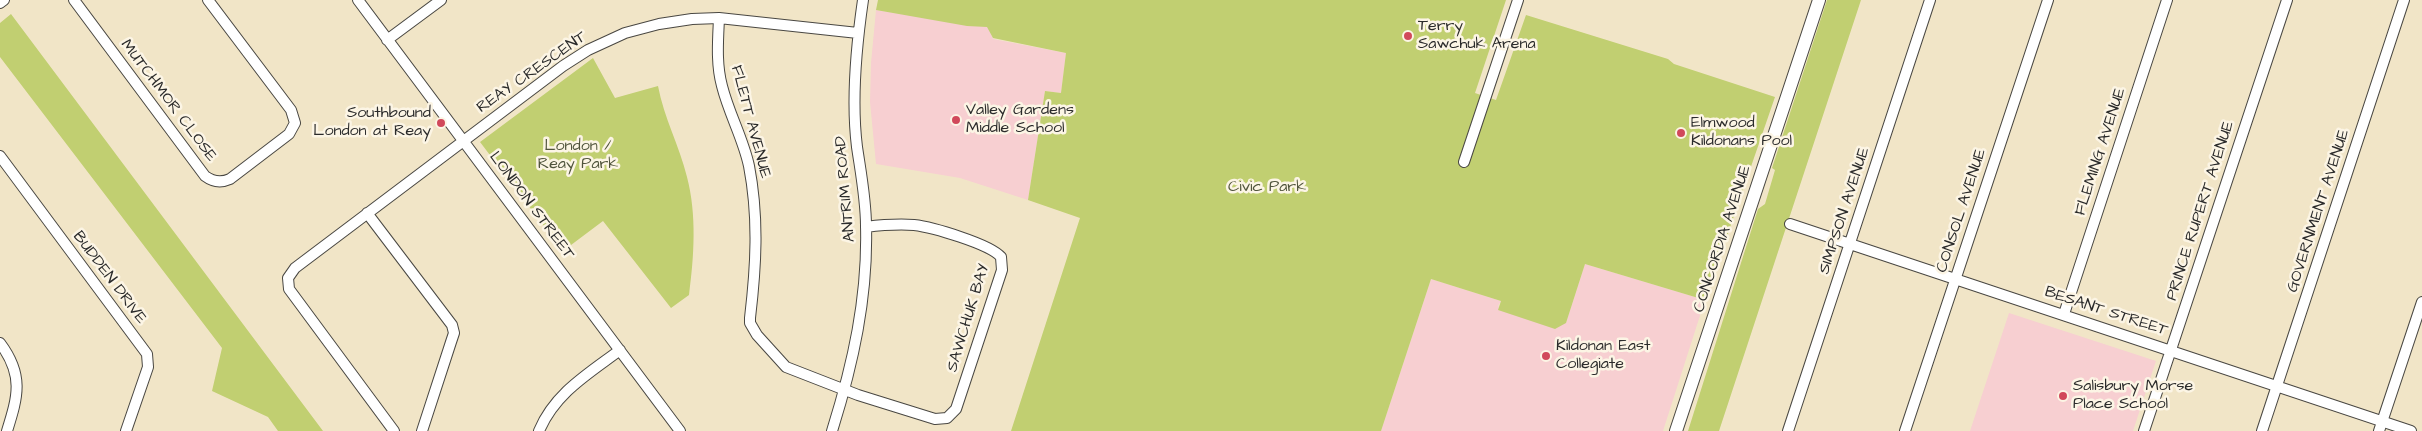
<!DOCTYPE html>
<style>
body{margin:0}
canvas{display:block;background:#f1e5c7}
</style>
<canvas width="2422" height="431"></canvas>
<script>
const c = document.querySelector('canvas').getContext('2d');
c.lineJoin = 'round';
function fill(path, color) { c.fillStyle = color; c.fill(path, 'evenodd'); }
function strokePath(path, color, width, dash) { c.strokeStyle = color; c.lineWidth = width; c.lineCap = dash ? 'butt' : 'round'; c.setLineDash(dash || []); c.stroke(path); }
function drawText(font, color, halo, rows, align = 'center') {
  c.font = font + ' "Architects Daughter",sans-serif'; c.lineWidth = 5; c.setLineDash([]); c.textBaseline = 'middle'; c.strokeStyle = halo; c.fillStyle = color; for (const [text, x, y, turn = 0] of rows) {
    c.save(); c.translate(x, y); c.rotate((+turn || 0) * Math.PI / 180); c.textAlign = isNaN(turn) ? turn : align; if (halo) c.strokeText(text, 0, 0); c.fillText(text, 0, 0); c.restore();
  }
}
fill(new Path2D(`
 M 876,10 L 988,27 L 993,39 L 1066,53 L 1061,93 L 1045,91 L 1028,200 L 960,178 L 876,164 L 870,102 L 871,63 Z
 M 1585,264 L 1705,300 L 1663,431 L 1381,431 L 1431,279 L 1501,301 L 1498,306 L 1500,308 L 1566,323 Z
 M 2009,313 L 2156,361 L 2133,431 L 1970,431 Z`), '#f7cfd1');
fill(new Path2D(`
 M 878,0 L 1506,0 L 1475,93 L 1496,100 L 1526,15 L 1668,59 L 1674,64 L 1775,97 L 1705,300 L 1585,264 L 1566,323 L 1555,329 L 1498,310 L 1501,301 L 1431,279 L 1381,431 L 1011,431 L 1080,218 L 1028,200 L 1045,91 L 1061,93 L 1066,53 L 993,38 L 987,27 L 967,26 L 876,10 Z
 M 1827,0 L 1861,0 L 1719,431 L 1688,431 L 1758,209 L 1765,204 L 1775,170 L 1772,168 Z
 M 11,14 L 323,431 L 278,431 L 268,417 L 212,391 L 222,348 L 0,57 L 0,23 Z
 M 593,58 L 615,98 L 658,86 C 664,118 679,145 687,177 C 697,215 694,257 689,295 L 671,308 L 603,221 L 563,251 L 480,142 Z`), '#c1cf71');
const minor = new Path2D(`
 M 74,0 L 205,176 C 213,182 221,183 230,179 L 289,134 L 295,123 L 291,110 L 208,0
 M 358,0 L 680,431
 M 0,3 L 4,0
 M 719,18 C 718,41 716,64 722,86 C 729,114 743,138 749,166 C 759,218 756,267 750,318 L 750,323 L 757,335 L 786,367 L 858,395 L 935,419 L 947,418 L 956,409 L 1002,270 L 1001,257 C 990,244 932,227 914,225 C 898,224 882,225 866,227
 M 387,40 L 441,0
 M 0,156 L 147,354 L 148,367 L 126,431
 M 1464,162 L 1518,0
 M 367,213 L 452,325 L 454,333 L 451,342 L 422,431
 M 1790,224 L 2411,431
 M 2064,314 L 2167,0
 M 0,343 C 24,375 18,396 7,431
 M 394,431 L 289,289 L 288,278 L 295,268 L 563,66 L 588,50 L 625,33 L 659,24 L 692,19 L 719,18 L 858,33
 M 539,431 C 555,393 588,374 620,350
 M 832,431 C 853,364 868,297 866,226 C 866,200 861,174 857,147 C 851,99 856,48 863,0
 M 1788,431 L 1930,0
 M 1905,431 L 2048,0
 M 2144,431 L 2287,0
 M 2262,431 L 2404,0
 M 2379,431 L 2422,302`);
const major = new Path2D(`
 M 1676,431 L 1819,0`);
strokePath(minor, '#494742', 12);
strokePath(major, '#494742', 14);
strokePath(minor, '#fff', 10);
strokePath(major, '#fff', 12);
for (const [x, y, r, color] of [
 [1408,36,5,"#d1495b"],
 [956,120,5,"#d1495b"],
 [441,123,5,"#d1495b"],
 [1681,133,5,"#d1495b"],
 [1546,356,5,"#d1495b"],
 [2063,396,5,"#d1495b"]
]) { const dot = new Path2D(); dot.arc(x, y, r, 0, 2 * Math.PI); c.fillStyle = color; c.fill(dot); strokePath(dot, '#fcf5e5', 2); }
drawText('16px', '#2b2b2b', '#fcf5e5', [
 ["Terry",1418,27],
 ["Sawchuk Arena",1418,45],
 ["Valley Gardens",966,111],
 ["Middle School",966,129],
 ["Southbound",431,114,"right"],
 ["London at Reay",431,132,"right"],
 ["Elmwood",1691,124],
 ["Kildonans Pool",1691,142],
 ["Kildonan East",1556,347],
 ["Collegiate",1556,365],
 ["Salisbury Morse",2073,387],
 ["Place School",2073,405]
], 'left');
drawText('16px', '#2b2b2b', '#fcf5e5', [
 ["REAY CRESCENT",532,73,-35],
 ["MUTCHMOR CLOSE",168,101,53],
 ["FLETT AVENUE",750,122,75],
 ["FLEMING AVENUE",2101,152,-72],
 ["ANTRIM ROAD",846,189,-95],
 ["LONDON STREET",531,206,53],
 ["SIMPSON AVENUE",1845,211,-72],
 ["CONSOL AVENUE",1962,211,-72],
 ["PRINCE RUPERT AVENUE",2201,211,-72],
 ["GOVERNMENT AVENUE",2319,211,-72],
 ["CONCORDIA AVENUE",1723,239,-72],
 ["BUDDEN DRIVE",109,278,53],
 ["BESANT STREET",2106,312,18],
 ["SAWCHUK BAY",969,318,-73]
]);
drawText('16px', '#50543c', '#fcf5e5', [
 ["London /",578,147],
 ["Reay Park",578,165],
 ["Civic Park",1267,188]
]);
</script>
